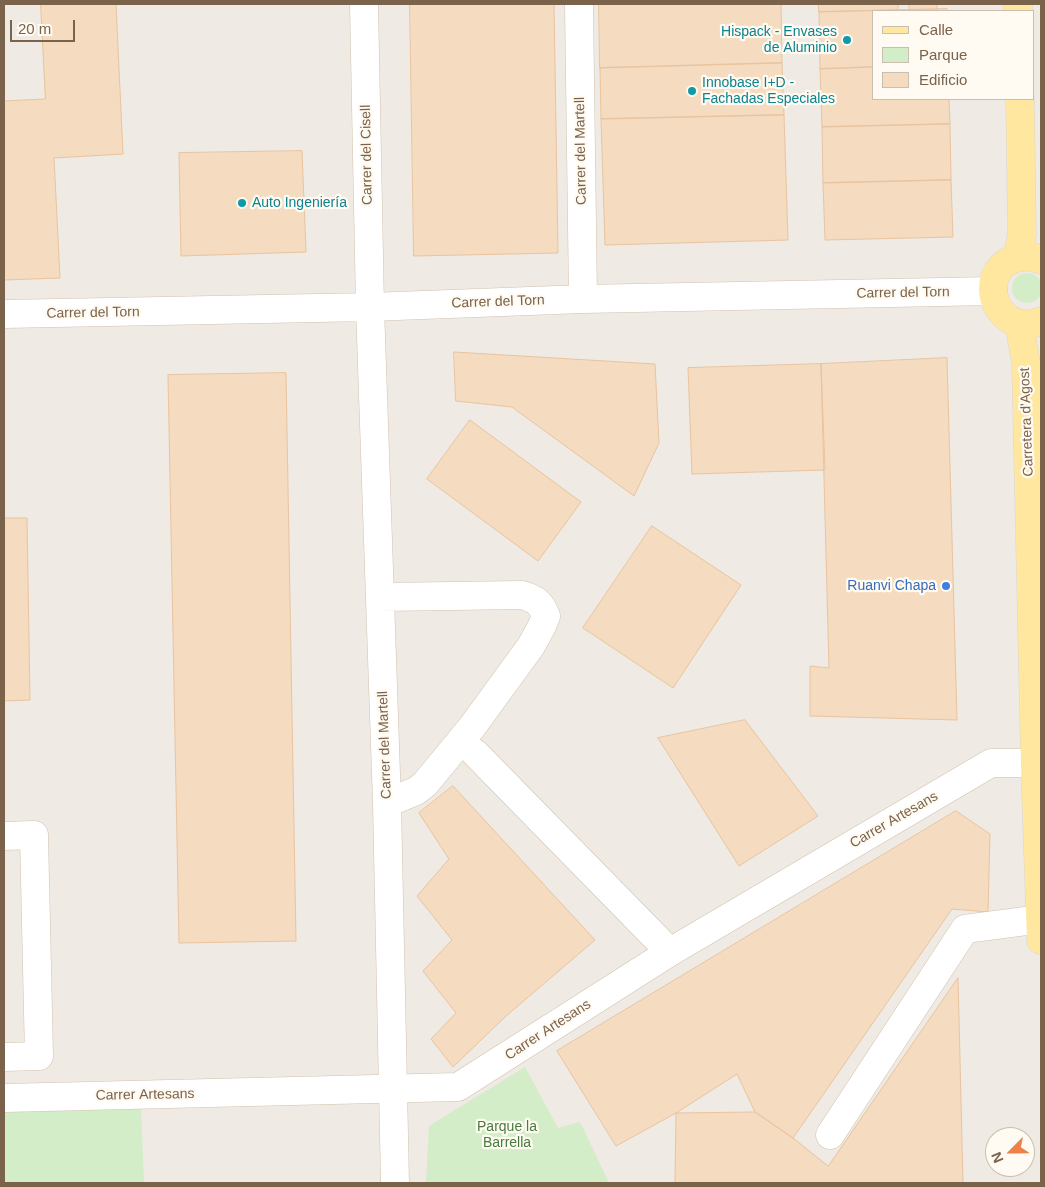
<!DOCTYPE html>
<meta charset="utf-8">
<style>
body{margin:0}
#map{position:relative;width:1045px;height:1187px;overflow:hidden;background:#fef8ea;font-family:Helvetica,sans-serif}
canvas{display:block}
.frame{position:absolute;inset:0;border:5px solid #7b624b;pointer-events:none}
.legend{position:absolute;left:872px;top:10px;width:162px;height:90px;box-sizing:border-box;background:#fffbf2;border:1px solid #cabeaf;margin:0;padding:6px 9px;list-style:none;font-size:15px;color:#7b624b}
.legend li{display:flex;align-items:center;gap:10px;height:25px}
.legend b{width:25px;border:1px solid #cabeaf}
.north{position:absolute;left:985px;top:1127px;width:50px;height:50px;box-sizing:border-box;background:#fffbf2;border:1px solid #cabeaf;border-radius:50%;rotate:247deg;font-size:14px;font-weight:700;line-height:20px;text-align:center;color:#7b624b}
.north::after{content:'';display:block;margin:auto;width:18px;height:22px;background:#ed814a;clip-path:polygon(50% 0,100% 100%,50% 72%,0 100%)}
.scale{position:absolute;left:10px;top:20px;width:65px;height:22px;box-sizing:border-box;border:2px solid #7b624b;border-top:0;padding-left:6px;font-size:15px;line-height:18px;white-space:nowrap;color:#7b624b;-webkit-text-stroke:4px #fffbf2;paint-order:stroke}
</style>
<div id="map">
<canvas width="1045" height="1187"></canvas>
<div class="frame"></div>
<ul class="legend">
<li><b style="height:6px;background:#ffe7a0"></b>Calle</li>
<li><b style="height:14px;background:#d2edc7"></b>Parque</li>
<li><b style="height:14px;background:#f5dbc0"></b>Edificio</li>
</ul>
<div class="north">N</div>
<div class="scale">20 m</div>
</div>
<script>
const c = document.querySelector('canvas').getContext('2d');
c.lineJoin = 'round';
function fill(path, color) { c.fillStyle = color; c.fill(path, 'evenodd'); }
function strokePath(path, color, width, dash) { c.strokeStyle = color; c.lineWidth = width; c.lineCap = dash ? 'butt' : 'round'; c.setLineDash(dash || []); c.stroke(path); }
function drawText(font, color, halo, rows, align = 'center') {
  c.font = font + ' Helvetica,sans-serif'; c.lineWidth = 4.5; c.setLineDash([]); c.textBaseline = 'middle'; c.strokeStyle = halo; c.fillStyle = color; for (const [text, x, y, turn = 0] of rows) {
    c.save(); c.translate(x, y); c.rotate((+turn || 0) * Math.PI / 180); c.textAlign = isNaN(turn) ? turn : align; if (halo) c.strokeText(text, 0, 0); c.fillText(text, 0, 0); c.restore();
  }
}
fill(new Path2D(`
 M 4,4 L 1041,4 L 1041,1183 L 4,1183 ZM 874,11 L 1034,11 L 1034,99 L 874,99 ZM 995,1137 L 1025,1137 L 1025,1167 L 995,1167 Z`), '#efeae3');
fill(new Path2D(`
 M1012 288a15 15 0 1 1 30 0a15 15 0 1 1-30 0Z
 M 525,1067 L 558,1128 L 580,1122 L 609,1183 L 426,1183 L 429,1126 Z
 M 141,1108 L 144,1183 L 4,1183 L 4,1110 Z`), '#d2edc7');
const building = new Path2D(`
 M 41,4 L 116,4 L 123,154 L 54,158 L 60,278 L 4,280 L 4,101 L 45,99 Z
 M 410,4 L 554,4 L 558,253 L 414,256 Z
 M 599,4 L 781,4 L 782,63 L 600,68 Z
 M 819,4 L 898,4 L 898,10 L 819,12 Z
 M 909,4 L 937,4 L 937,10 L 910,10 Z
 M 947,9 L 947,11 L 874,11 L 874,67 L 820,69 L 819,12 Z
 M 782,63 L 784,115 L 601,119 L 600,68 Z
 M 874,67 L 874,99 L 949,99 L 950,124 L 822,127 L 820,69 Z
 M 784,115 L 788,240 L 605,245 L 601,119 Z
 M 950,124 L 951,180 L 823,183 L 822,127 Z
 M 302,151 L 306,252 L 181,256 L 179,153 Z
 M 951,180 L 953,237 L 825,240 L 823,183 Z
 M 454,352 L 655,364 L 659,443 L 634,496 L 512,407 L 456,401 Z
 M 947,358 L 957,720 L 810,716 L 810,666 L 829,668 L 821,364 Z
 M 821,364 L 825,470 L 692,474 L 688,368 Z
 M 286,373 L 296,941 L 179,943 L 168,375 Z
 M 470,420 L 581,502 L 538,561 L 427,479 Z
 M 4,518 L 27,518 L 30,700 L 4,701 Z
 M 652,526 L 741,585 L 673,688 L 583,628 Z
 M 745,720 L 818,816 L 739,866 L 658,738 Z
 M 453,786 L 595,940 L 506,1016 L 453,1067 L 431,1039 L 456,1013 L 423,971 L 452,940 L 417,896 L 449,859 L 419,813 Z
 M 956,811 L 990,834 L 988,912 L 952,909 L 793,1138 L 755,1112 L 737,1074 L 676,1113 L 616,1146 L 557,1051 Z
 M 958,978 L 963,1183 L 675,1183 L 676,1113 L 755,1112 L 793,1138 L 828,1166 Z`);
fill(building, '#f5dbc0');
strokePath(building, '#e9c49f', 1);
const minor = new Path2D(`
 M 364,4 L 370,307 L 387,803 L 395,1183
 M 579,4 L 583,299
 M 4,314 L 370,307 L 583,299 L 993,291
 M 381,597 L 522,595 C 536,599 541,603 546,616 L 542,626 L 531,646 L 472,727 L 425,784 L 416,791 L 387,803
 M 475,753 L 670,952
 M 4,836 L 34,835 L 39,1056 L 4,1057
 M 4,1098 L 458,1087 L 670,952 L 991,763 L 1035,763
 M 830,1135 L 965,929 L 1041,919`);
const major = new Path2D(`
 M 1018,4 L 1018,11
 M 1017,258 L 1022,235 L 1020,99
 M 1041,260 C 1031,255 1021,256 1011,260 C 978,276 994,327 1030,324 C 1034,324 1038,322 1041,321
 M 1019,323 L 1026,364 L 1035,763 L 1041,940`);
strokePath(minor, '#d2c2ae', 29);
strokePath(major, '#ddd6d0', 29);
strokePath(minor, '#fff', 28);
strokePath(major, '#ffe7a0', 28);
for (const [x, y, r, color] of [
 [847,40,5,"#0f9aa8"],
 [692,91,5,"#0f9aa8"],
 [242,203,5,"#0f9aa8"],
 [946,586,5,"#3f7fe0"]
]) { const dot = new Path2D(); dot.arc(x, y, r, 0, 2 * Math.PI); c.fillStyle = color; c.fill(dot); strokePath(dot, '#fffbf2', 2); }
drawText('14px', '#0d838f', '#fffbf2', [
 ["Hispack - Envases",837,32,"right"],
 ["de Aluminio",837,48,"right"],
 ["Innobase I+D -",702,83],
 ["Fachadas Especiales",702,99],
 ["Auto Ingeniería",252,203]
], 'left');
drawText('14px', '#7b624b', '#fffbf2', [
 ["Carrer del Martell",581,151,-91],
 ["Carrer del Cisell",367,155,-91],
 ["Carrer del Torn",903,293,-1],
 ["Carrer del Torn",498,302,-2],
 ["Carrer del Torn",93,313,-1],
 ["Carretera d'Agost",1027,422,-92],
 ["Carrer del Martell",385,745,-92],
 ["Carrer Artesans",894,820,-30],
 ["Carrer Artesans",548,1030,-33],
 ["Carrer Artesans",145,1095,-1]
]);
drawText('14px', '#366cbe', '#fffbf2', [
 ["Ruanvi Chapa",936,586]
], 'right');
drawText('14px', '#497b3f', '#fffbf2', [
 ["Parque la",507,1127],
 ["Barrella",507,1143]
]);
</script>
